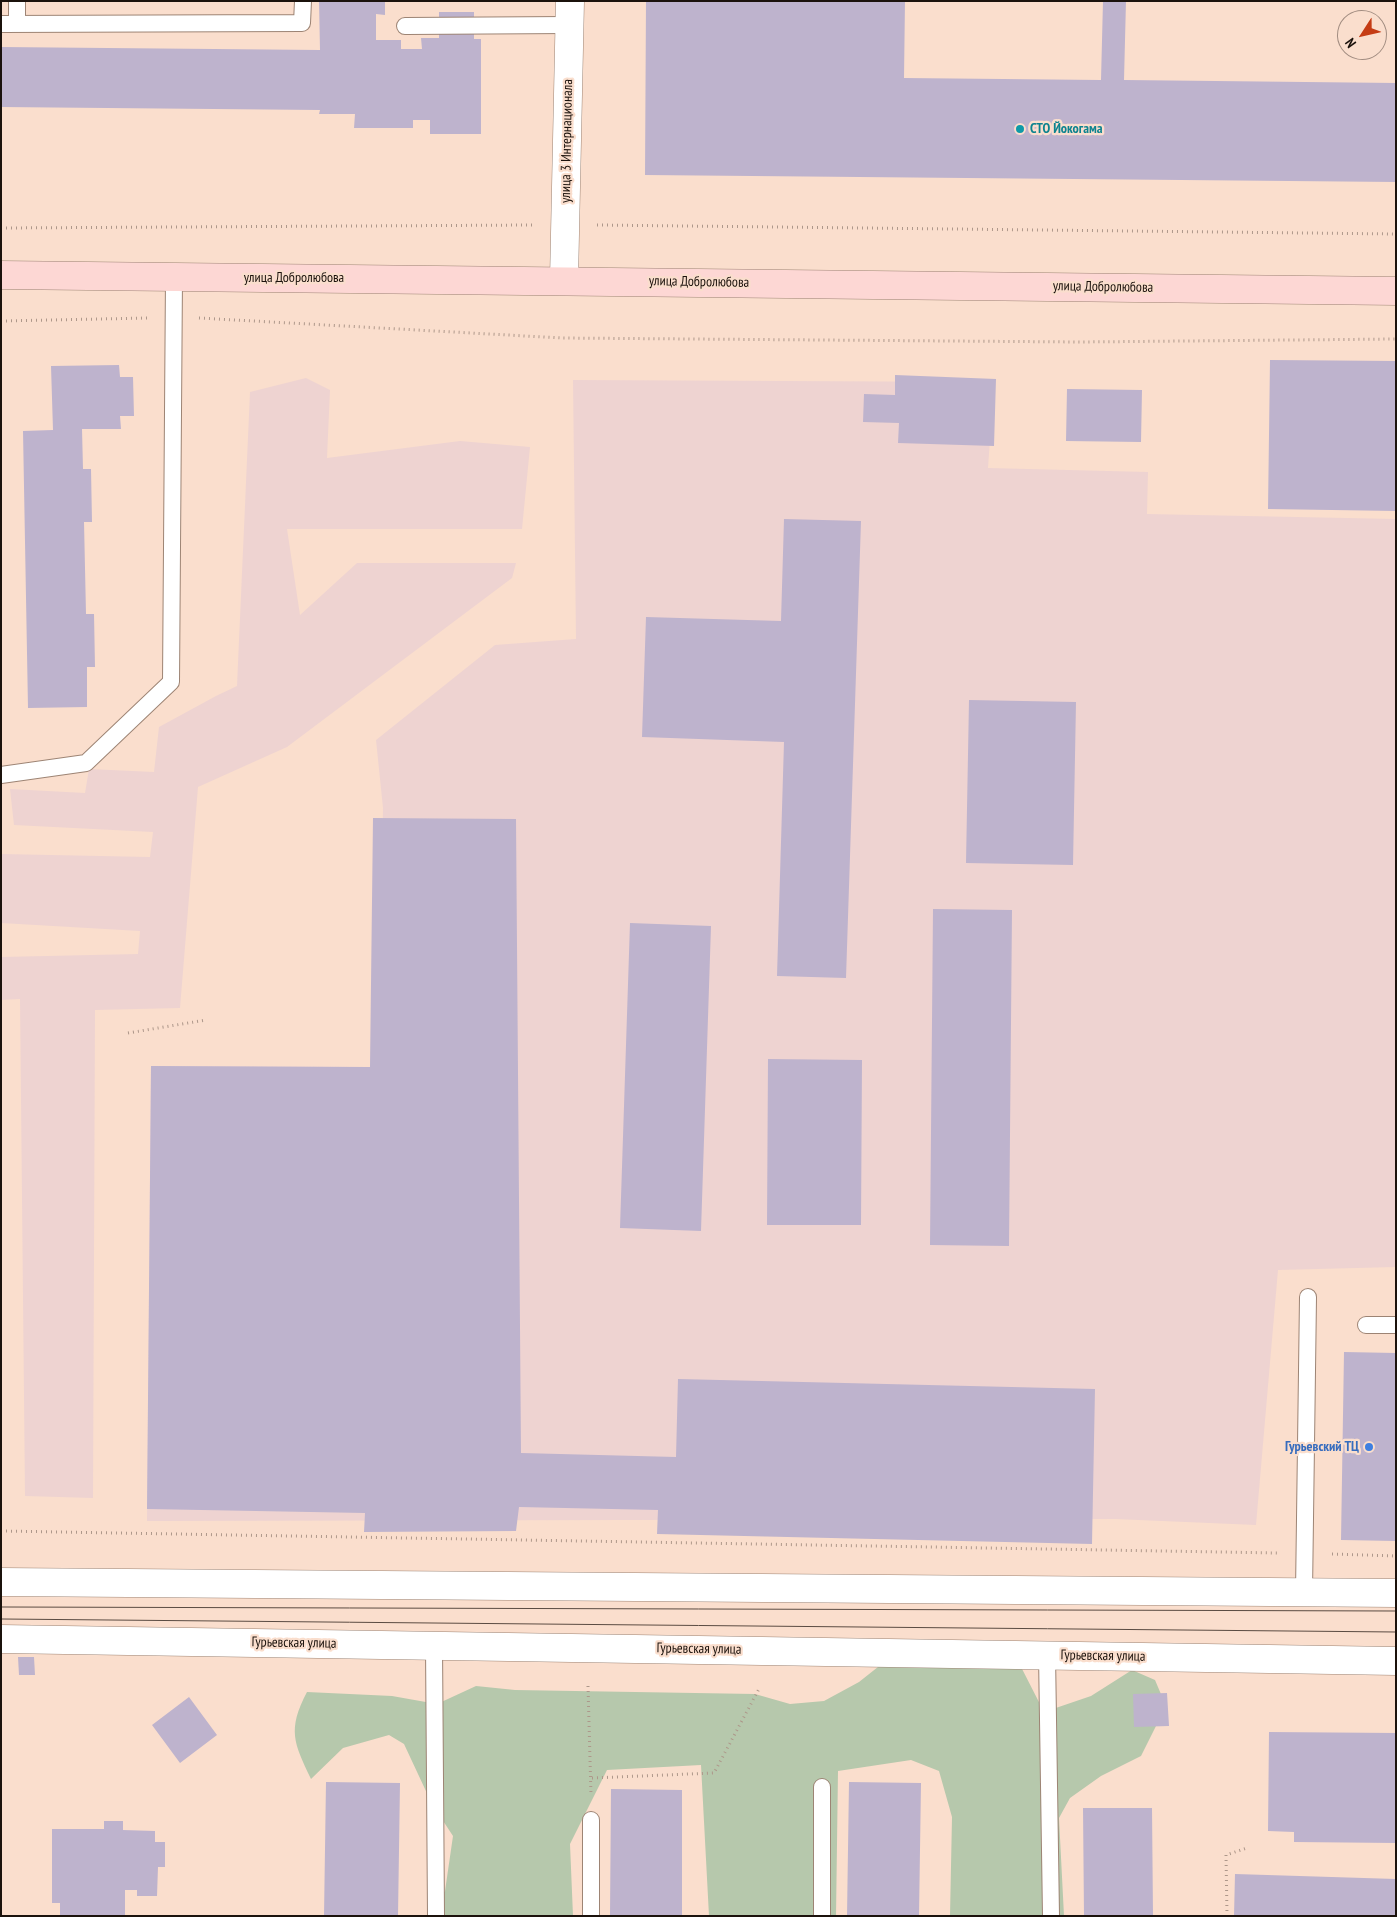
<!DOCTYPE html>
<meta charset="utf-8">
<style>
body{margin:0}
#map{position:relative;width:1397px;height:1917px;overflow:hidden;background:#fadecd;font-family:"PT Sans Narrow",sans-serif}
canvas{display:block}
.frame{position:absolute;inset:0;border:2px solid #1b120c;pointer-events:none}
.north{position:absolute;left:1337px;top:10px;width:50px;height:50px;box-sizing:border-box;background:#fadecd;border:1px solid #a18c80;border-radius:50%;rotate:235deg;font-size:14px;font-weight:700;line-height:20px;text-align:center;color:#1b120c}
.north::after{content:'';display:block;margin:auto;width:18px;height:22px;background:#c53c14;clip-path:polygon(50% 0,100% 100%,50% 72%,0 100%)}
</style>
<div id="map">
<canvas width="1397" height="1917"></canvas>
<div class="frame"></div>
<div class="north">N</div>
</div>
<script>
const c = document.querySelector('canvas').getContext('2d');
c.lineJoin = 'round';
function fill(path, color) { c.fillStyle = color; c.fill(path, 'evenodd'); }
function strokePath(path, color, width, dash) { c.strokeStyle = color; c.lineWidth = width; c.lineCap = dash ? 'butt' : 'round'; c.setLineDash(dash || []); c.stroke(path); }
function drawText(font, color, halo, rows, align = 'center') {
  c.font = font + ' "PT Sans Narrow",sans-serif'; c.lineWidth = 4.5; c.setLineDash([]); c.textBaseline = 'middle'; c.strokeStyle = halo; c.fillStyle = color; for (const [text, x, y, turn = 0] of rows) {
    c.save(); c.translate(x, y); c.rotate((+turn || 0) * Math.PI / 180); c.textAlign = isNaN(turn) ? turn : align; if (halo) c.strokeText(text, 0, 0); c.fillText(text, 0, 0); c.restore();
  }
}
fill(new Path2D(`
 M 306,378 L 330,390 L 327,458 L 460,441 L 530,447 L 522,529 L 287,529 L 300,615 L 357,563 L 516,563 L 512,578 L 287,747 L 198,787 L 180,1008 L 95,1010 L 93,1498 L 25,1496 L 20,999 L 1,1000 L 1,957 L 138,954 L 140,931 L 1,923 L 1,854 L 150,857 L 153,832 L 14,825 L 10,789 L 85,793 L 89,769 L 154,772 L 159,727 L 216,696 L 237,686 L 250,392 Z
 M 573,380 L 994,382 L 988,468 L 1148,472 L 1147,514 L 1396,519 L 1396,1267 L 1278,1270 L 1256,1525 L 1115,1519 L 147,1521 L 151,1066 L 379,1067 L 383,808 L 376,740 L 495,645 L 576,639 Z`), '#eed3d1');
fill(new Path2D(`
 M 1018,1661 L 1044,1712 L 1091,1696 L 1132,1670 L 1155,1680 L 1166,1706 L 1141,1756 L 1101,1776 L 1070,1798 L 1059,1818 L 1064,1916 L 950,1916 L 952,1817 L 939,1771 L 911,1760 L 838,1771 L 836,1916 L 709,1916 L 701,1765 L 607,1770 L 570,1844 L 573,1916 L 426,1916 L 445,1891 L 453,1836 L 432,1804 L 404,1744 L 389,1735 L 343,1748 L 311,1779 C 294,1743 287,1730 307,1692 L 392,1696 L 437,1704 L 476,1686 L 515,1690 L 755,1694 L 790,1704 L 824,1701 L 859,1682 L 883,1663 Z`), '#b6c8ac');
fill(new Path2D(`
 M 319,1 L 385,1 L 385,15 L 376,14 L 376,40 L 401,40 L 401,49 L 422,49 L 421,38 L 439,38 L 439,12 L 474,12 L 474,39 L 481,39 L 481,134 L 430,134 L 430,120 L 413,120 L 413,128 L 354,128 L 355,114 L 319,114 L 320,110 L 1,107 L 1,47 L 320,50 Z
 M 646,1 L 905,1 L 904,78 L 1101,80 L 1103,1 L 1126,1 L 1124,80 L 1396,83 L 1396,182 L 645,175 Z
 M 1270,360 L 1396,361 L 1396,511 L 1268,509 Z
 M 119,365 L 120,377 L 133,377 L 134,416 L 120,416 L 121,429 L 82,429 L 83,469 L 91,469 L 92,522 L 84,522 L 86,614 L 94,614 L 95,667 L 87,667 L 87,707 L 28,708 L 23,431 L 53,430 L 51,366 Z
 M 895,375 L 996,379 L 994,446 L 898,443 L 899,423 L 863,422 L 864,394 L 895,395 Z
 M 1067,389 L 1142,390 L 1141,442 L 1066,441 Z
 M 784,519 L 861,521 L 846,978 L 777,976 L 784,742 L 642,737 L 646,617 L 781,621 Z
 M 969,700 L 1076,702 L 1073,865 L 966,863 Z
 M 373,818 L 516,819 L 521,1453 L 676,1457 L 678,1379 L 1095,1389 L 1092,1544 L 657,1534 L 658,1510 L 519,1507 L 516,1531 L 364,1532 L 365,1513 L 147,1509 L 151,1066 L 370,1067 Z
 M 933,909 L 1012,910 L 1009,1246 L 930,1245 Z
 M 630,923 L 711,926 L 701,1231 L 620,1228 Z
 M 768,1059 L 862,1060 L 861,1225 L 767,1225 Z
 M 1344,1352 L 1396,1353 L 1396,1541 L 1341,1540 Z
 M 18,1657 L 34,1657 L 35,1675 L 19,1675 Z
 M 1167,1693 L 1169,1726 L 1134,1727 L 1133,1694 Z
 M 189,1697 L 217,1735 L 180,1763 L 152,1725 Z
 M 1269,1732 L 1396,1733 L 1396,1843 L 1294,1842 L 1294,1832 L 1268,1831 Z
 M 326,1782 L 400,1783 L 398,1916 L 324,1916 Z
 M 849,1782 L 921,1783 L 919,1916 L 847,1916 Z
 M 611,1789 L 682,1790 L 682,1916 L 610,1916 Z
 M 1083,1808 L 1152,1808 L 1153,1916 L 1084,1916 Z
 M 104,1821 L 123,1821 L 123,1830 L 155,1831 L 155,1842 L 165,1842 L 165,1867 L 158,1867 L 157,1896 L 137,1896 L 137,1890 L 125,1890 L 125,1916 L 60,1916 L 60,1903 L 52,1903 L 52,1829 L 104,1829 Z
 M 1235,1874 L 1396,1879 L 1396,1916 L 1234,1916 Z`), '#beb3cd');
const service = new Path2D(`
 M 1,24 L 302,23 L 303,1
 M 17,24 L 17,1
 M 405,26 L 569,25
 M 1,775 L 86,763 L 171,682 L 174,277
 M 1366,1325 L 1396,1325
 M 1304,1592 L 1308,1297
 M 434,1646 L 436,1916
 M 1047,1654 L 1051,1916
 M 822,1787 L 822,1916
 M 591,1820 L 591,1916`);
const minor = new Path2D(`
 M 564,280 L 570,1`);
const tertiary = new Path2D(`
 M 1,1582 L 1396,1593
 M 1,1639 L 1396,1661`);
const secondary = new Path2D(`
 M 1,275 L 1396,291`);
strokePath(service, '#9d8474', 18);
strokePath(minor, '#9d8474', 29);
strokePath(tertiary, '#9d8474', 29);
strokePath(secondary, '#9d8474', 29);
strokePath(new Path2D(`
 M 597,225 L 1396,234
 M 1,228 L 533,225
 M 199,318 L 562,338 L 1080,342 L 1396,339
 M 1,321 L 148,318
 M 128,1033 L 206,1020
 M 1,1531 L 1278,1553
 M 1332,1554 L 1396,1556
 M 588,1686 L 591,1795
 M 592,1778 L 714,1773 L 760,1687
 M 1227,1916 L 1226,1855 L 1247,1848`), '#ad978a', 3, [1, 4]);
strokePath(service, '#fff', 16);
strokePath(minor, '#fff', 28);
strokePath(tertiary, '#fff', 28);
strokePath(secondary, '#fdd7d4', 28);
strokePath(new Path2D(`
 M 1,1607 L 1396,1611
 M 1,1619 L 1396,1632`), '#5a4b42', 1);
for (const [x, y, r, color] of [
 [1020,129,5,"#0f9aa8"],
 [1369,1447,5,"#3f7fe0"]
]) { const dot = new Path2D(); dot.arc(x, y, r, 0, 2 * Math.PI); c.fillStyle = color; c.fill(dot); strokePath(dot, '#fadecd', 2); }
drawText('bold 14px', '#0d838f', '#fadecd', [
 ["СТО Йокогама",1030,129]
], 'left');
drawText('14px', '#1b120c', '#fadecd', [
 ["улица 3 Интернационала",567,141,-89],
 ["улица Добролюбова",294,278],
 ["улица Добролюбова",699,282,1],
 ["улица Добролюбова",1103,287,1],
 ["Гурьевская улица",294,1643,1],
 ["Гурьевская улица",699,1649,1],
 ["Гурьевская улица",1103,1656,1]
]);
drawText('bold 14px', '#366cbe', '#fadecd', [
 ["Гурьевский ТЦ",1359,1447]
], 'right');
</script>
